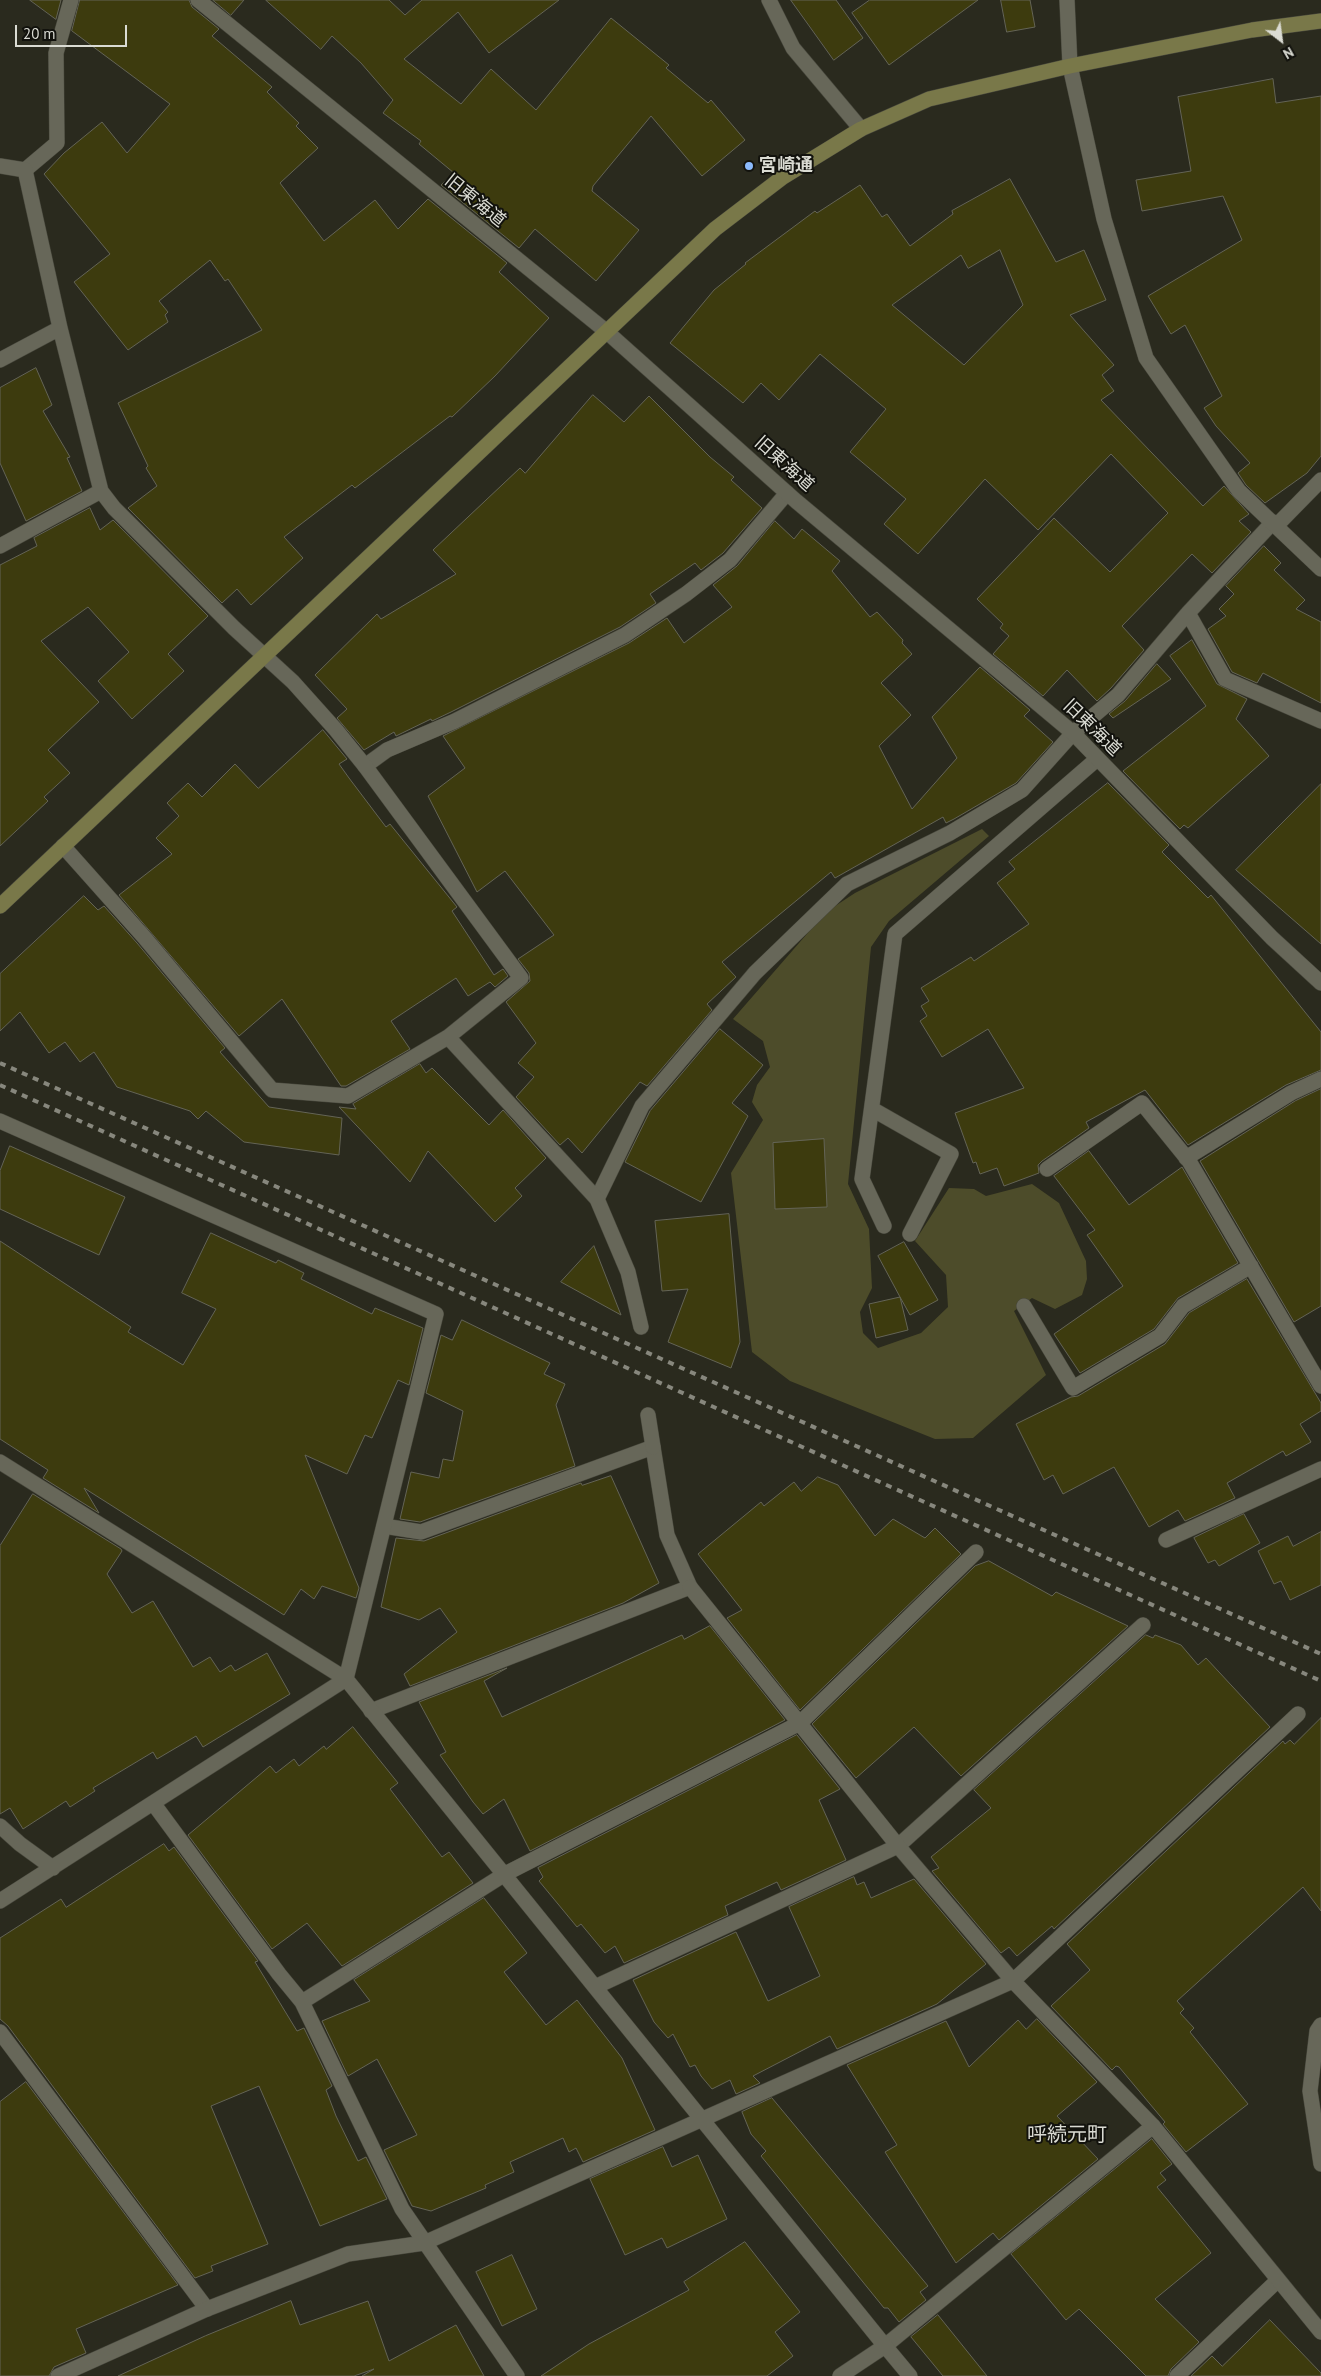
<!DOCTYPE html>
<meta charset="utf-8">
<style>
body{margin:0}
#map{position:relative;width:1321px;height:2376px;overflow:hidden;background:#2a2a1e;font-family:"PT Sans",sans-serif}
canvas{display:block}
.north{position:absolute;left:1256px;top:15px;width:50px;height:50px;-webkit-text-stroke:4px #12120d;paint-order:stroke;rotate:150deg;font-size:14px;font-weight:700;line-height:20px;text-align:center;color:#dadbd3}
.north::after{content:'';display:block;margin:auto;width:18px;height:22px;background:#dadbd3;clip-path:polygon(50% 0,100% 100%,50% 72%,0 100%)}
.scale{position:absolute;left:15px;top:25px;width:112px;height:22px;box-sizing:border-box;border:2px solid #dadbd3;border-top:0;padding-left:6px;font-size:15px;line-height:18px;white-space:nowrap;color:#dadbd3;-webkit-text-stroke:4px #12120d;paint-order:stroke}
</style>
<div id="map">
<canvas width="1321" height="2376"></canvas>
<div class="north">N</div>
<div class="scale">20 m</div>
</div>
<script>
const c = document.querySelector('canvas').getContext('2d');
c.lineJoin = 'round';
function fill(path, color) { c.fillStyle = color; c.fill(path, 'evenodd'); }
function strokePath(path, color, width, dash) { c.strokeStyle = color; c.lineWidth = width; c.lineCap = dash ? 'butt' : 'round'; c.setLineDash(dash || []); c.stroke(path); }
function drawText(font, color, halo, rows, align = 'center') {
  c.font = font + ' "PT Sans","Noto Sans JP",sans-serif'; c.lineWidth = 4; c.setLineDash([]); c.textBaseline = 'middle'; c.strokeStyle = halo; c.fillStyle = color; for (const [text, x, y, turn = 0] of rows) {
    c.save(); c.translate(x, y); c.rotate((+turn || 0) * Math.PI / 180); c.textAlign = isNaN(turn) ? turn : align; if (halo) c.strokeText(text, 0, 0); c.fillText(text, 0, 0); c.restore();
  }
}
fill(new Path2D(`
 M 982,829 L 989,836 L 889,921 L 871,947 L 848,1184 L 869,1229 L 872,1288 L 860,1312 L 863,1333 L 878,1348 L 921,1333 L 948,1307 L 946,1275 L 915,1241 L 949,1188 L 974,1189 L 986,1196 L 1032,1184 L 1059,1203 L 1086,1261 L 1087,1279 L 1082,1295 L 1055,1309 L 1032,1298 L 1014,1311 L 1046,1375 L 973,1438 L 935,1439 L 790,1381 L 752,1352 L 731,1173 L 763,1120 L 752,1102 L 757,1085 L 770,1067 L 763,1041 L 733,1019 L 826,912 L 855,893 Z`), '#4d4c2a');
const building = new Path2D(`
 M 30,0 L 61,0 L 56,19 Z
 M 80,0 L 189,0 L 192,7 L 219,29 L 212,36 L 272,87 L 267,92 L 299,123 L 296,126 L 318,148 L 280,183 L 324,241 L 375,200 L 398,229 L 428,199 L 507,263 L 499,272 L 549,318 L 495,376 L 452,417 L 450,416 L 355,488 L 352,485 L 284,537 L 303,558 L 251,605 L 237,589 L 222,603 L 128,508 L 157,486 L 146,468 L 148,466 L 118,403 L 262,330 L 228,279 L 225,281 L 210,260 L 159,301 L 168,312 L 165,315 L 168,322 L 128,350 L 74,282 L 110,254 L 44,174 L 64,153 L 102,122 L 127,153 L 170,104 L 72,31 Z
 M 213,0 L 244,0 L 231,15 Z
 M 266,0 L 389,0 L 405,15 L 422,0 L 559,0 L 489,53 L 458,12 L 404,59 L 461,104 L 491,69 L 536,110 L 611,18 L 669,65 L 666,68 L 708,103 L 711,100 L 745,140 L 702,176 L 651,116 L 593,186 L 592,191 L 639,230 L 596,281 L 535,229 L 519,248 L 441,185 L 454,173 L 419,144 L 421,141 L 383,113 L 393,100 L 361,63 L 332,36 L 321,49 Z
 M 791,0 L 836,0 L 863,38 L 834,60 Z
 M 870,0 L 978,0 L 889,65 L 852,13 Z
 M 1001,0 L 1030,0 L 1035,27 L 1007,32 Z
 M 1273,79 L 1276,103 L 1321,96 L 1321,456 L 1307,473 L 1265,503 L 1246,485 L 1238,473 L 1250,463 L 1216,426 L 1204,408 L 1222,396 L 1185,325 L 1171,334 L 1148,296 L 1242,240 L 1223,196 L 1142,211 L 1136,180 L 1191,171 L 1178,97 Z
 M 1010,179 L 1056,262 L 1084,250 L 1106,300 L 1070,315 L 1114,365 L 1102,375 L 1114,391 L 1101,400 L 1203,506 L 1224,486 L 1249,514 L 1239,521 L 1251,532 L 1212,573 L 1192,554 L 1122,626 L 1144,650 L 1111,688 L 1097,701 L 1067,670 L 1043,696 L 993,654 L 1009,636 L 1000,628 L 1003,624 L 977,599 L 1054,518 L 1110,572 L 1168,513 L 1111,454 L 1038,530 L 985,479 L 918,554 L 884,524 L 906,499 L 850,452 L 886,409 L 820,354 L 779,400 L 761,383 L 743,403 L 670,343 L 714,290 L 746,264 L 745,263 L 815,211 L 817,213 L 860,185 L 882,217 L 887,214 L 910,246 L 953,214 L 952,211 ZM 1000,250 L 1023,305 L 964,365 L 892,305 L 961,255 L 968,268 Z
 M 36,368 L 52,405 L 43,411 L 70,457 L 67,458 L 82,491 L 26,521 L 0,463 L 0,388 Z
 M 593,395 L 624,422 L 649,396 L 710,457 L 734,477 L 731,480 L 762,508 L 723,553 L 701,570 L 695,563 L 650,594 L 656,603 L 620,627 L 451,712 L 432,721 L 431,719 L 396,736 L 394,732 L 364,750 L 337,718 L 347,709 L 315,675 L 377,614 L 381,619 L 456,574 L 433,550 L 520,468 L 525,473 Z
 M 90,508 L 100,530 L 113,520 L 208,616 L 168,654 L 184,671 L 132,719 L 98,681 L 129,652 L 88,607 L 41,641 L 99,702 L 48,750 L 70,773 L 44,797 L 48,801 L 0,846 L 0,565 L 37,546 L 34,538 Z
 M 775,521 L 794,539 L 802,529 L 840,561 L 832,571 L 870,617 L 877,612 L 903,640 L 902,643 L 912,654 L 881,683 L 911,715 L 879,746 L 912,809 L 957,758 L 932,717 L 980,667 L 1030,710 L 1024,716 L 1053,742 L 1016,783 L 954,819 L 946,823 L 943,817 L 835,878 L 831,872 L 722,962 L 736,977 L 707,1004 L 712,1010 L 647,1086 L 640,1082 L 582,1153 L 568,1138 L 560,1145 L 516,1097 L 534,1077 L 518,1063 L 536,1043 L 506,1002 L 530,981 L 529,973 L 518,959 L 554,935 L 505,871 L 477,892 L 428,796 L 465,768 L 443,736 L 629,643 L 667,618 L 684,643 L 732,607 L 713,585 L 737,566 Z
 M 1264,546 L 1281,563 L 1274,570 L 1305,600 L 1296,609 L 1321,622 L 1321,703 L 1263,673 L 1257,683 L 1232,672 L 1208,629 L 1226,616 L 1219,609 L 1234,594 L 1226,586 Z
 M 1192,640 L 1217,684 L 1247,699 L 1236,719 L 1269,756 L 1188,828 L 1184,825 L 1180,829 L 1123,771 L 1206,706 L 1170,656 Z
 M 1157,664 L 1171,679 L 1113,718 L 1109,714 L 1125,701 Z
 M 323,730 L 347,759 L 339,764 L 349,778 L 386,827 L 390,824 L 457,907 L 452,911 L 494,975 L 503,969 L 508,976 L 495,987 L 490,982 L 468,996 L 456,978 L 391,1021 L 410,1049 L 346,1086 L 341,1086 L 282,999 L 239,1036 L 119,895 L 172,854 L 156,838 L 179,816 L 167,803 L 188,783 L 202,797 L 235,764 L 258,788 Z
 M 1108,783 L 1169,845 L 1162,852 L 1208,898 L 1211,895 L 1321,1032 L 1321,1070 L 1286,1085 L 1188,1145 L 1145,1090 L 1086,1122 L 1089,1128 L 1042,1161 L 1038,1165 L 1039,1173 L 1004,1186 L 997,1168 L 980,1174 L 976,1162 L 973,1163 L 955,1113 L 1024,1088 L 988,1029 L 942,1057 L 920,1021 L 927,1016 L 921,1006 L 929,1001 L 921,988 L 971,957 L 974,961 L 1029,924 L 997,883 L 1015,869 L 1009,862 Z
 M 1321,784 L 1321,944 L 1236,870 Z
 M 84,896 L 98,910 L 104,906 L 137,943 L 225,1048 L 220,1052 L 269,1107 L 342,1118 L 339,1155 L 244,1142 L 206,1111 L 198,1119 L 190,1111 L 117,1087 L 94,1052 L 80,1062 L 65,1042 L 49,1053 L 20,1012 L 0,1031 L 0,974 Z
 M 720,1029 L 763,1065 L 732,1103 L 748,1116 L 701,1202 L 625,1162 L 650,1111 Z
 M 420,1064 L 426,1073 L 432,1068 L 489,1125 L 503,1110 L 546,1158 L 515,1188 L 522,1196 L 495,1222 L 428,1151 L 410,1182 L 339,1107 L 356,1109 L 353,1104 Z
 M 1321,1089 L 1321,1306 L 1294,1322 L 1200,1161 L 1295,1101 Z
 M 824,1139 L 827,1207 L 775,1209 L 773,1143 Z
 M 10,1146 L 125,1197 L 99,1255 L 0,1209 L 0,1171 Z
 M 1089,1151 L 1129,1205 L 1182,1167 L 1238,1263 L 1178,1298 L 1154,1329 L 1080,1373 L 1054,1334 L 1123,1286 L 1087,1235 L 1095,1230 L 1054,1176 Z
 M 729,1214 L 740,1342 L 731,1368 L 668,1342 L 688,1289 L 662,1291 L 655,1221 Z
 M 211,1233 L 276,1263 L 278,1260 L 304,1273 L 301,1279 L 372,1314 L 375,1308 L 423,1328 L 409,1385 L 398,1380 L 372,1438 L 365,1435 L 347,1474 L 305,1455 L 359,1588 L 356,1598 L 322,1586 L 314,1599 L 301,1589 L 284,1615 L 84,1488 L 99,1513 L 43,1478 L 48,1470 L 0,1439 L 0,1241 L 131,1327 L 128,1332 L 183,1365 L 216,1309 L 182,1293 Z
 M 904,1242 L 938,1300 L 910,1315 L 900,1297 L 908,1330 L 876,1338 L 869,1304 L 900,1297 L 878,1256 Z
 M 594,1246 L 621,1315 L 561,1282 Z
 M 1247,1279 L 1321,1403 L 1321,1411 L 1300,1424 L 1311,1442 L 1286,1456 L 1283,1451 L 1227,1483 L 1235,1498 L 1185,1521 L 1178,1510 L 1149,1527 L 1114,1467 L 1063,1494 L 1053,1475 L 1044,1480 L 1016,1424 L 1071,1397 L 1078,1396 L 1165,1344 L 1189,1313 Z
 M 462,1320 L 550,1363 L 544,1374 L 565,1384 L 556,1405 L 575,1466 L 420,1522 L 400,1519 L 411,1472 L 439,1478 L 443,1459 L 453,1461 L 463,1411 L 426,1393 L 441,1335 L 452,1340 Z
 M 611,1476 L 659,1583 L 623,1603 L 410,1686 L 404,1674 L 457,1632 L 440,1608 L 419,1620 L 381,1607 L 396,1538 L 424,1541 L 581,1483 L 582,1485 Z
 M 818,1477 L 838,1485 L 875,1536 L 893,1519 L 925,1538 L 935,1528 L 961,1554 L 800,1710 L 727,1618 L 742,1610 L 698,1554 L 761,1502 L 764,1506 L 794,1482 L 801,1491 Z
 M 33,1494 L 121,1549 L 122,1551 L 107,1574 L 132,1613 L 153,1601 L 193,1667 L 210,1657 L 220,1672 L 231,1665 L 235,1671 L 267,1653 L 290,1694 L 203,1747 L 196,1736 L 157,1759 L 153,1752 L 93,1788 L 95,1791 L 70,1807 L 66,1801 L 23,1829 L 10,1808 L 0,1814 L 0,1546 Z
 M 1244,1514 L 1260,1543 L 1219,1566 L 1215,1560 L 1208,1563 L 1194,1538 Z
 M 1321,1532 L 1321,1585 L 1290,1600 L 1281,1581 L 1274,1584 L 1258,1551 L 1288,1536 L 1293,1546 Z
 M 989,1561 L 1052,1596 L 1056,1592 L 1128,1626 L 961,1776 L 914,1727 L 856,1778 L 812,1724 L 975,1566 Z
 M 710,1626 L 785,1720 L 530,1851 L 504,1799 L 483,1814 L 473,1802 L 440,1755 L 446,1752 L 419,1702 L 507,1668 L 484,1681 L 502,1717 L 682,1635 L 684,1639 Z
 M 1146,1635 L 1153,1638 L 1155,1635 L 1181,1645 L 1198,1665 L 1206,1658 L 1270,1727 L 1054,1929 L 1052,1926 L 1017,1956 L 1009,1947 L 1001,1953 L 932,1871 L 939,1868 L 931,1857 L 991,1808 L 974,1790 Z
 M 1321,1718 L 1321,1911 L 1303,1887 L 1177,2001 L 1184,2009 L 1180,2013 L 1194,2028 L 1190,2032 L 1248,2104 L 1186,2152 L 1163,2124 L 1165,2122 L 1119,2067 L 1116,2066 L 1112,2070 L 1051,2006 L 1090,1970 L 1067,1944 L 1283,1741 L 1285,1744 L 1290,1740 L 1294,1744 Z
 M 353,1727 L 398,1783 L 390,1789 L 442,1857 L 449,1852 L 473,1883 L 342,1966 L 307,1923 L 272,1949 L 188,1835 L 270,1766 L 276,1773 L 294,1759 L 299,1766 L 324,1746 L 326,1749 Z
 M 797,1735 L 840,1789 L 819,1800 L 846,1860 L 781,1890 L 777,1882 L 725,1906 L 728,1915 L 624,1963 L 615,1946 L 605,1953 L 581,1924 L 577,1927 L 539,1881 L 543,1877 L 538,1868 Z
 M 164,1844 L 169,1851 L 174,1847 L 258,1961 L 255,1962 L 297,2031 L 304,2028 L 332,2086 L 326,2090 L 336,2116 L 358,2161 L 366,2157 L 387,2199 L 320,2226 L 259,2086 L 211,2106 L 268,2244 L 211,2266 L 213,2271 L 195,2278 L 8,2026 L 0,2019 L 0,1938 L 61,1899 L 66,1907 Z
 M 854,1877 L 857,1885 L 864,1882 L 871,1898 L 914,1879 L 986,1964 L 937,2004 L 837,2049 L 830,2036 L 753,2076 L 760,2083 L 736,2094 L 730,2080 L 712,2089 L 701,2076 L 695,2065 L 690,2067 L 673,2034 L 668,2038 L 654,2022 L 633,1980 L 736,1932 L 768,2001 L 820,1976 L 789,1907 Z
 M 484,1898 L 527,1953 L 504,1972 L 546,2025 L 577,2000 L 622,2058 L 655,2130 L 583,2162 L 576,2148 L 569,2152 L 563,2138 L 510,2162 L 514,2172 L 485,2185 L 486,2188 L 431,2211 L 412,2206 L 384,2150 L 417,2135 L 377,2059 L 348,2076 L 322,2021 L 370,2001 L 354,1980 Z
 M 1037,2019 L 1097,2082 L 1057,2116 L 1098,2159 L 999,2240 L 993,2233 L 956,2263 L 885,2152 L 897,2145 L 847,2065 L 946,2021 L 969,2067 L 1018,2020 L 1026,2029 Z
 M 26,2082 L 178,2285 L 76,2329 L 86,2353 L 54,2367 L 49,2376 L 0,2376 L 0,2102 Z
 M 772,2098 L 928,2286 L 920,2292 L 926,2300 L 899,2322 L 888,2308 L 884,2308 L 761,2156 L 766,2151 L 751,2134 L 742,2112 Z
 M 1152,2139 L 1172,2164 L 1160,2173 L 1166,2180 L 1157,2187 L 1211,2253 L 1155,2299 L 1199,2342 L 1171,2369 L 1168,2376 L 1146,2376 L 1079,2309 L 1066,2320 L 1011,2254 Z
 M 663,2147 L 672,2167 L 698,2155 L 727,2219 L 667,2248 L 662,2238 L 625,2255 L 590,2179 Z
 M 745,2242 L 800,2312 L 775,2332 L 793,2356 L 767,2376 L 541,2376 L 589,2344 L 689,2290 L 684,2282 Z
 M 512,2255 L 537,2309 L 502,2326 L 476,2272 Z
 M 291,2301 L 300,2325 L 368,2301 L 389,2361 L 456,2325 L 484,2376 L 362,2376 L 374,2369 L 354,2376 L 118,2376 L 205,2336 Z
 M 938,2315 L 987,2376 L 943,2376 L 911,2337 Z
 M 1270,2320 L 1321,2373 L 1321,2376 L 1191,2376 L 1212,2356 L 1222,2366 Z`);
fill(building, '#3d3b0e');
strokePath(building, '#646456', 1);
const lane = new Path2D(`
 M 25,170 L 57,143 L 56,53 L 71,0
 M 1188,613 L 1225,679 L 1321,721
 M 365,766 L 387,750 L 455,721 L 625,635 L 686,594 L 730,560 L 787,493
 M 872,1109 L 951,1154 L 910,1234
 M 1186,1158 L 1291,1093 L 1321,1079
 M 1047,1169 L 1142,1103 L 1189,1161 L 1321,1386
 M 597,1199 L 642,1106 L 755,973 L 847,884 L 950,833 L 1022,790 L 1073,733 L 1118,695 L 1188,613 L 1273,522
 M 884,1226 L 862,1179 L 895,934 L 1097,759
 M 1024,1306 L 1073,1388 L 1160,1336 L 1183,1306 L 1251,1266
 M 1166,1540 L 1321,1469
 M 371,1711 L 690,1587 L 667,1535 L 653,1447 L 421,1532 L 384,1526
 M 898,1846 L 1143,1625
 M 0,2032 L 207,2309
 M 885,2346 L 1153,2126
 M 1177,2376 L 1278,2280`);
const street = new Path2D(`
 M 198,0 L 607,332 L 796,501 L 1073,733 L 1272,938 L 1321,983
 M 769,0 L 793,48 L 861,129
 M 1067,0 L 1070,66 L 1104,219 L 1146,358 L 1239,491 L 1321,569
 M 0,166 L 25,170 L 60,328 L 101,491 L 114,508 L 234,628 L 293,682 L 336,730 L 365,766 L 521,978 L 448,1037 L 597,1199 L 628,1272 L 641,1327
 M 0,360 L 60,328
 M 1276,526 L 1321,480
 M 0,546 L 101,491
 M 63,846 L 144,937 L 272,1090 L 348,1096 L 448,1037
 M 0,1121 L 436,1314 L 346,1679 L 0,1901
 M 648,1415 L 653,1447
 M 0,1462 L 346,1679 L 885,2346
 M 690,1587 L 898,1846 L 1013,1981 L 1153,2126 L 1321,2332
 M 153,1803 L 279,1974 L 302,2002 L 402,2209 L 517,2376
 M 0,1826 L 20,1844 L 53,1868
 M 595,1987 L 898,1846
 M 302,2002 L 505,1874 L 800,1723 L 976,1552
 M 1321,2025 L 1317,2031 L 1310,2091 L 1321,2164
 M 58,2376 L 207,2309 L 348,2254 L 424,2243 L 1013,1981 L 1298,1714
 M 840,2376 L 885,2346 L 910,2376`);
const secondary = new Path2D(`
 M 0,906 L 715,229 L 783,177 L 861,129 L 929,99 L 1070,66 L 1252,30 L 1321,21`);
strokePath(lane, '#47473c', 16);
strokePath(street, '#47473c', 16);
strokePath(secondary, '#47473c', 16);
strokePath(lane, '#676759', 15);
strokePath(street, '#676759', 15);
strokePath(secondary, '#797849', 15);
strokePath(new Path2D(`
 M 0,1063 L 1321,1654
 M 0,1085 L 1321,1681`), '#87877d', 4, [6, 6]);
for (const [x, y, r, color] of [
 [749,166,5,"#8bbafc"]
]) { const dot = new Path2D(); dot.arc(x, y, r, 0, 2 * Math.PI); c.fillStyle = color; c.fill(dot); strokePath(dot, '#12120d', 2); }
drawText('bold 18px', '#dadbd3', '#12120d', [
 ["宮崎通",759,166]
], 'left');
drawText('18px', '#dadbd3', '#12120d', [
 ["旧東海道",475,201,39],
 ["旧東海道",784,464,42],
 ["旧東海道",1092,728,44]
]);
drawText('20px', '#dadbd3', '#12120d', [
 ["呼続元町",1067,2135]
]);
</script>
